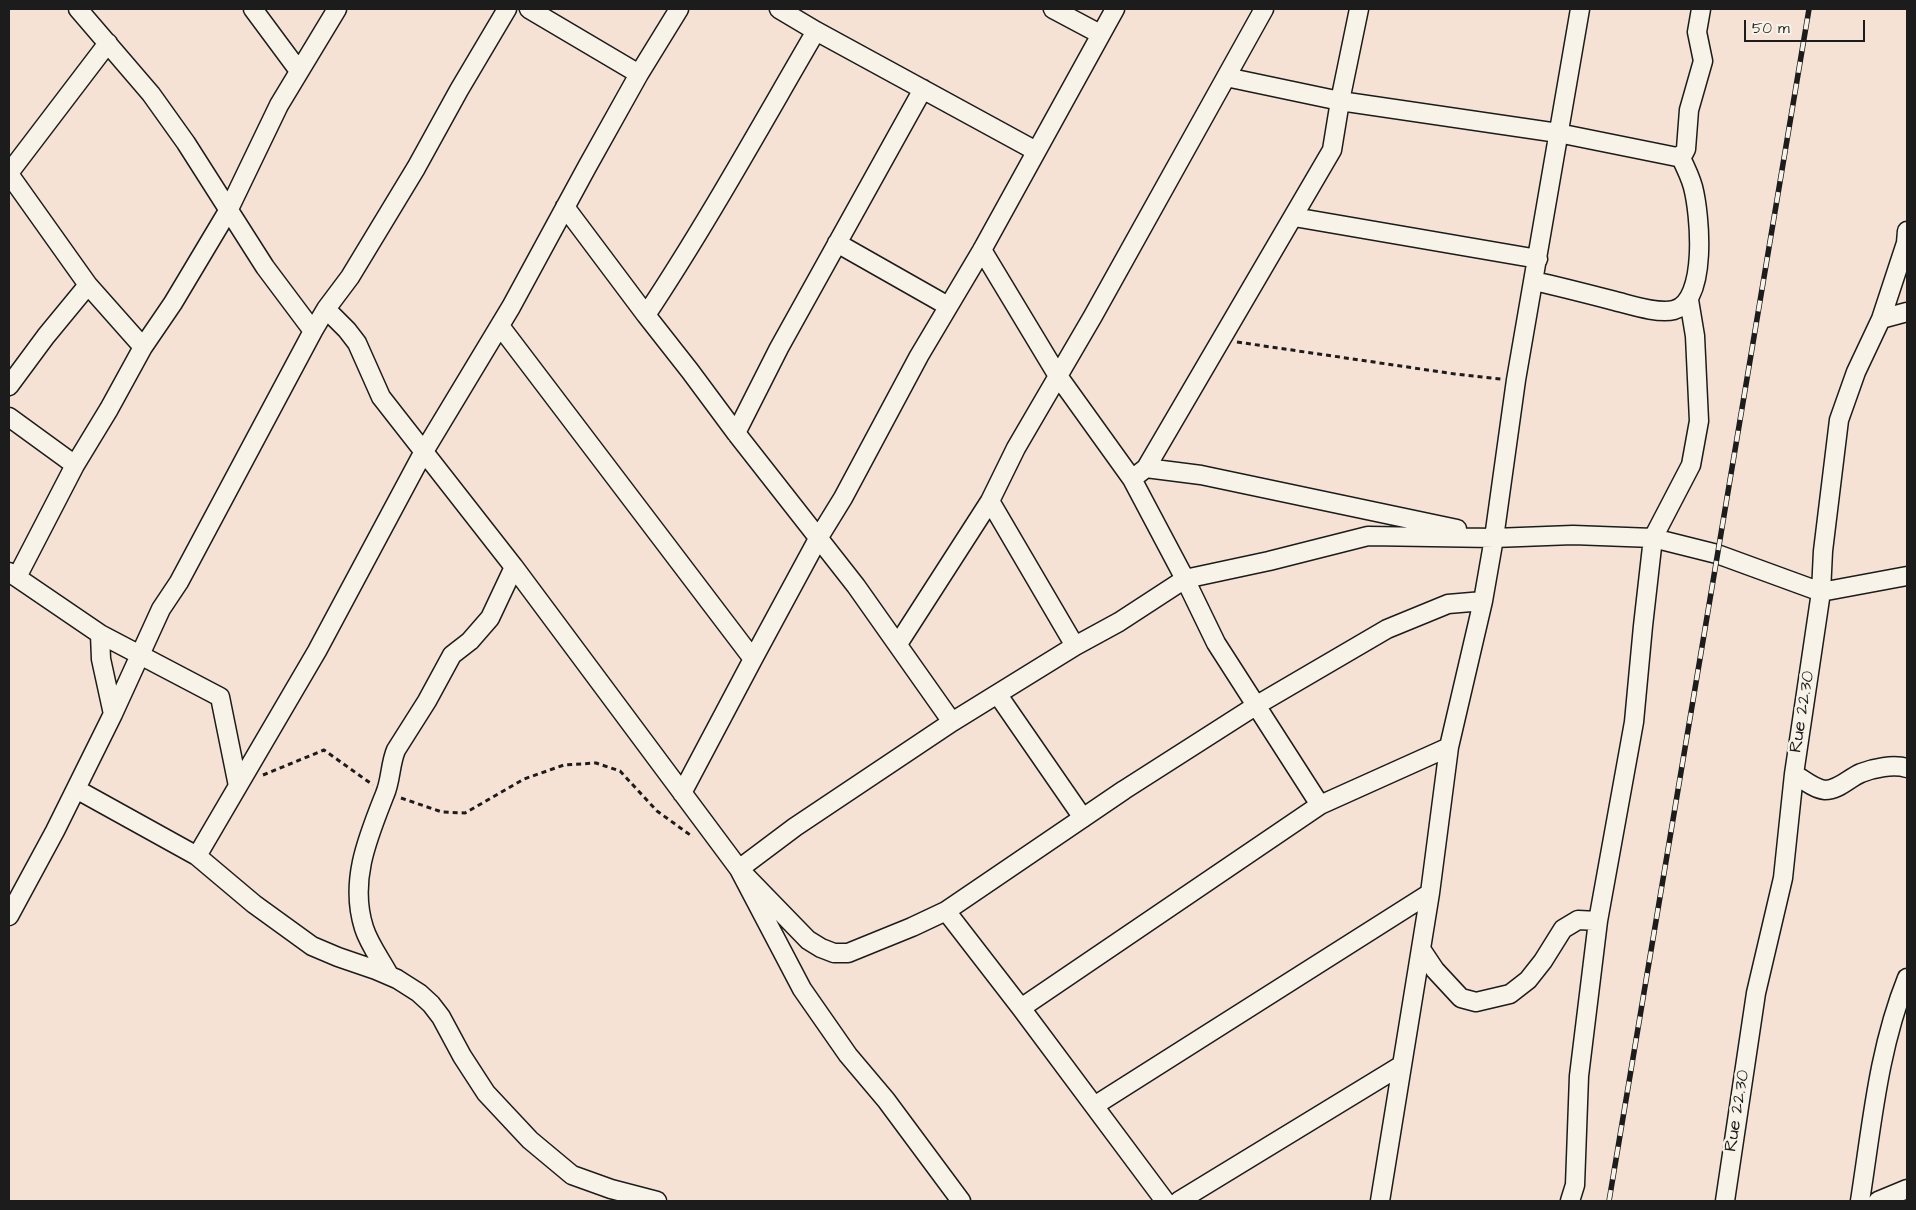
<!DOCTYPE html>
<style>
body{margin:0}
#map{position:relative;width:1916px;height:1210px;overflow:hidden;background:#f6e2d5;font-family:"Architects Daughter",sans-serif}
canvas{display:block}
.frame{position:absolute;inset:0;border:10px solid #1c1c1c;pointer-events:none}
.scale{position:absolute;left:1744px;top:20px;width:121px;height:22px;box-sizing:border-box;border:2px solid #1c1c1c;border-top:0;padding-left:6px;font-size:15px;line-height:18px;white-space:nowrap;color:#1c1c1c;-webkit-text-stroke:4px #f7f3e8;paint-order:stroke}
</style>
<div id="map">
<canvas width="1916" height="1210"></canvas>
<div class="frame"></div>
<div class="scale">50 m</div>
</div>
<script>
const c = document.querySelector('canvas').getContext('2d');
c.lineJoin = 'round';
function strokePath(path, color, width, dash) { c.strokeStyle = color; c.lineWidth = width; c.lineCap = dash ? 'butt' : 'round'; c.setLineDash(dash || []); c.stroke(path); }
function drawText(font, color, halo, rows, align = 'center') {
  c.font = font + ' "Architects Daughter",sans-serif'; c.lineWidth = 5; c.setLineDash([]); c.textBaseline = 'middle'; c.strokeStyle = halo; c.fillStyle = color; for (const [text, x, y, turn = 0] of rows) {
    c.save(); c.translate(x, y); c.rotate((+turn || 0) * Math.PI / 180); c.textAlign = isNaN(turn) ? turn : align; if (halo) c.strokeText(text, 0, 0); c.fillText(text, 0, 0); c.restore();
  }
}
const street = new Path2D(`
 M 78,9 L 151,94 L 186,143 L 265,267 L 313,331
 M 253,9 L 299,71
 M 529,9 L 639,74
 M 779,9 L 816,31 L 1036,151
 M 1053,9 L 1100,34
 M 1226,77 L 1340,101 L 1558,133 L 1677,157 L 1684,153 L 1686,149 L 1689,110 L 1703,61 L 1697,32 L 1701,9
 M 9,173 L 108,43
 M 9,174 L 88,285 L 143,347
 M 565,207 L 646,315 L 690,371 L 736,433 L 856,586 L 952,722
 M 1294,217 L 1538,259
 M 837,243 L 948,306
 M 982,250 L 1058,376 L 1132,479 L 1185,579 L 1216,643 L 1320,805
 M 1534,281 C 1561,287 1588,294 1615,301 C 1631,305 1658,314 1674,310 C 1708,301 1700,214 1693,187 C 1690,176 1685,166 1680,156
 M 326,309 L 347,330 L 357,343 L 381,397 L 514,567 L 739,869 L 808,940 L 821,948 L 834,953 L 848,953 L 912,927 L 946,911 L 1124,790 L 1257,705 L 1387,629 L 1448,604 L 1483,601
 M 646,315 C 707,223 760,127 816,31
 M 1881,319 L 1907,312
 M 500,326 L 753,659
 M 9,386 L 46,336 L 88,285
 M 9,417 L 75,465
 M 736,433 L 779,348 L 923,89
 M 1146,468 L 1201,475 L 1457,529
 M 1132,479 L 1146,468 L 1332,150 L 1340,101 L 1359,9
 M 990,501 L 1075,646
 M 9,572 L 100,634 L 220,697 L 238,786
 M 17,577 L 75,465 L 109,409 L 143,347 L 173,303 L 228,211 L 279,105 L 337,9
 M 100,634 L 101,659 L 113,714
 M 898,644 L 990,501 L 1016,448 L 1093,316 L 1264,9
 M 998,695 L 1083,818
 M 1794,774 C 1803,779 1814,789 1825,790 C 1839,790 1849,778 1861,773 C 1874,768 1893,764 1907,768
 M 76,789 L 197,856 L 254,904 L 312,946 L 338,957 L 376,970 L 397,979 L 419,993 L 431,1004 L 441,1017 L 462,1056 L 486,1093 L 530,1140 L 572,1175 L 611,1189 L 657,1201
 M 682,793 L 753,659 L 819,537 L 843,498 L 919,356 L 982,250 L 1115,9
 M 197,856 L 317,651 L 423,453 L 511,307 L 587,167 L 639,74 L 679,9
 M 946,911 L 1021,1008 L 1165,1201
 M 9,916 L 55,831 L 113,714 L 161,609 L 179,582 L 313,331 L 326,309 L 350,277 L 416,168 L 459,90 L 507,9
 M 1421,949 L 1435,970 L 1461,998 L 1476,1002 L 1510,994 L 1528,980 L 1543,961 L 1563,929 L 1578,920 L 1598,921
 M 389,975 C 381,960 369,944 364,928 C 349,881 368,837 385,794 C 391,780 390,764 396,750 L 427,701 L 452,655 L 470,641 L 490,618 L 514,567
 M 1021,1008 L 1320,805 L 1449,747
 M 1094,1106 L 1430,893
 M 961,1201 L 886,1100 L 848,1055 L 802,989 L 739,869 L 795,827 L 952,722 L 1075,646 L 1119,622 L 1185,579 L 1269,561 L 1368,536 L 1494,538 L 1573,535 L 1653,538 L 1717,554 L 1821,592 L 1907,576
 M 1179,1201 L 1402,1065
 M 1380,1201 L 1430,893 L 1449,747 L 1483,601 L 1494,538 L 1516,380 L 1580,9
 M 1570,1201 L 1575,1185 L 1579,1076 L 1598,921 L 1634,722 L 1643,626 L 1653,538 L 1691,465 L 1699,421 L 1695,336 L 1689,300
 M 1725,1201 L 1756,993 L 1783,878 L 1794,774 L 1821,592 L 1823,551 L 1839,420 L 1856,372 L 1881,319 L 1906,243 L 1907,231
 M 1860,1201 C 1872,1125 1878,1050 1907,978
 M 1878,1201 L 1907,1189`);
strokePath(street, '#1c1c1c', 21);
strokePath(new Path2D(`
 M 1237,342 L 1455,374 L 1501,379
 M 263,775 L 324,750 L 373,785
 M 401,798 L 442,812 L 465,813 L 524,779 L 564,765 L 596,763 L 620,771 L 657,811 L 693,837`), '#1c1c1c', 3, [5, 4]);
strokePath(street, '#f7f3e8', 18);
const rail = new Path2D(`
 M 1609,1201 L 1809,9`);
strokePath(rail, '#1c1c1c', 5.5);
strokePath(rail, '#f7f3e8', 4, [11]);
drawText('18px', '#1c1c1c', '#f7f3e8', [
 ["Rue 22.30",1803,712,-81],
 ["Rue 22.30",1738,1111,-81]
]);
</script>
